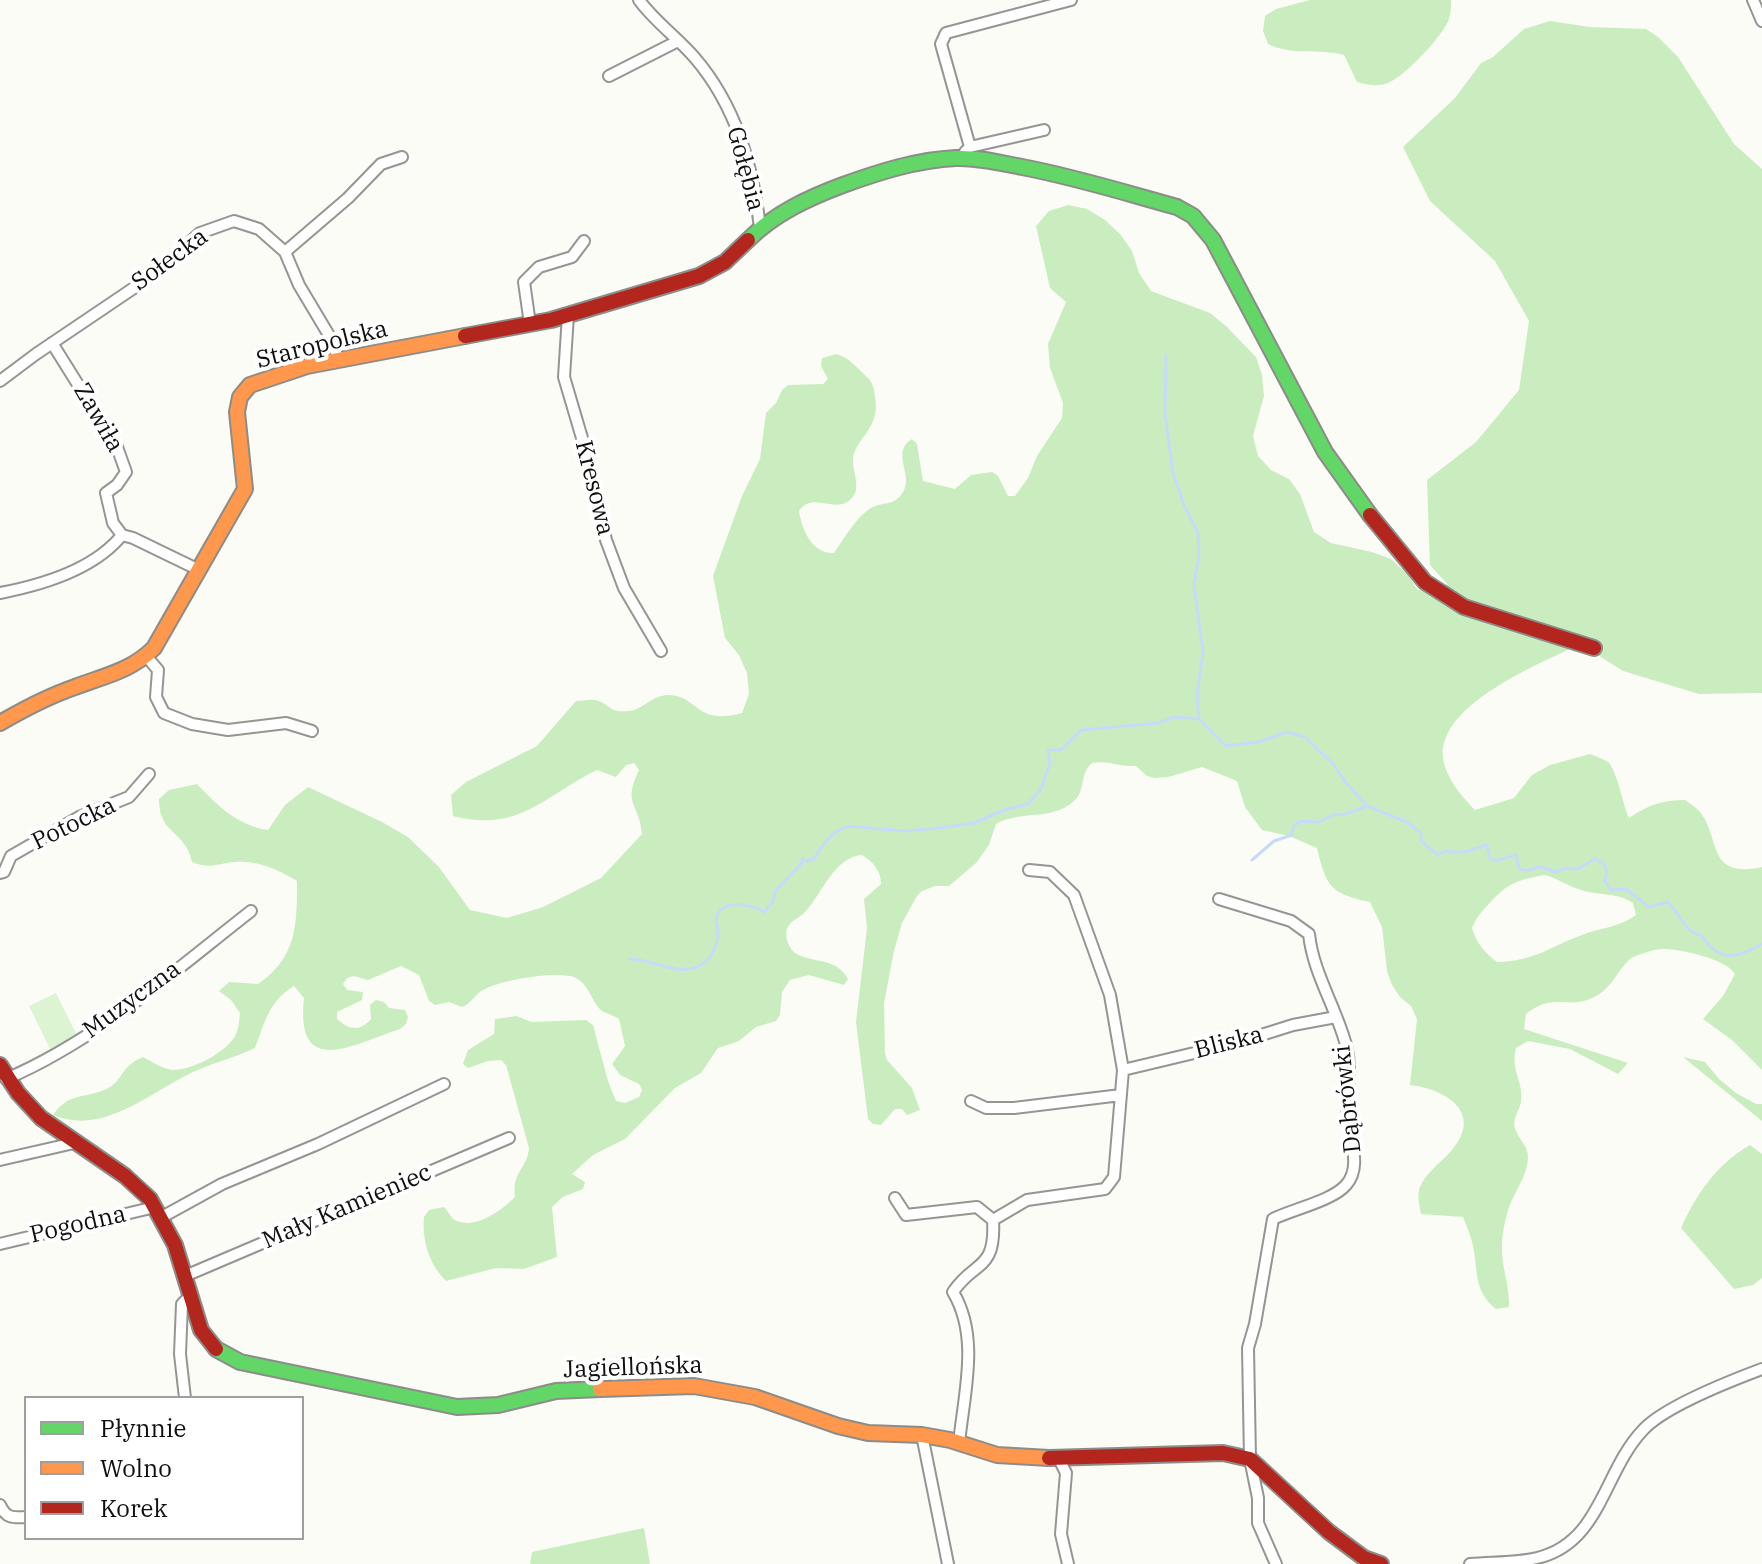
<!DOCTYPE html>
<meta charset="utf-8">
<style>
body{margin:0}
#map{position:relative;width:1762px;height:1564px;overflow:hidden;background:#fbfcf5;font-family:"IBM Plex Serif",serif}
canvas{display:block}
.legend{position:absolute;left:24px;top:1396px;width:280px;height:144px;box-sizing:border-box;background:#fff;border:2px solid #9f9f9f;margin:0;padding:10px 14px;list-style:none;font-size:24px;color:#0f0f0f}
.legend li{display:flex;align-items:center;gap:16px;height:40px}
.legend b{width:40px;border:2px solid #9f9f9f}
</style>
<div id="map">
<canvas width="1762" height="1564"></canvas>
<ul class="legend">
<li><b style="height:10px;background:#63d668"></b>Płynnie</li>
<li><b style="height:10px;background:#ff974d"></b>Wolno</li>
<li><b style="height:10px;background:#b3261e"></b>Korek</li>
</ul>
</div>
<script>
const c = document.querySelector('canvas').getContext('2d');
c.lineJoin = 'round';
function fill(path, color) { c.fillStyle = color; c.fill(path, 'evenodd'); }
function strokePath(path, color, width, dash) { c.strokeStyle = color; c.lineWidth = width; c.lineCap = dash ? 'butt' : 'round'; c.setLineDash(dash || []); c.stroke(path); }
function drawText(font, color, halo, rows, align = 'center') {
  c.font = font + ' "IBM Plex Serif",serif'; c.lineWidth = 8; c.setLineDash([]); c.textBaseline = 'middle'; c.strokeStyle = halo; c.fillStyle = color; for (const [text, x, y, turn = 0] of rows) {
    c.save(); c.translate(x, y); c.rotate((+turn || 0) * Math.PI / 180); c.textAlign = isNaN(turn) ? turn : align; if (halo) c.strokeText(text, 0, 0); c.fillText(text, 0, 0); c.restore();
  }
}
fill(new Path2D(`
 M 56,993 L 77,1035 L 50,1049 L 29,1006 Z`), '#ddf4d3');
fill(new Path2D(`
 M 1310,0 L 1451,0 C 1451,6 1451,13 1449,19 C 1443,36 1405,76 1388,83 C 1378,87 1367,85 1357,82 L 1344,55 C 1318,48 1292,56 1268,44 L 1263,31 L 1265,16 L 1276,9 Z
 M 1550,21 L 1590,27 L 1646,29 L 1658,37 L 1678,57 L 1734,144 L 1762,169 L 1762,693 L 1699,694 L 1623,671 L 1580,644 C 1542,663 1437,704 1443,758 C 1446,778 1462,797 1475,810 L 1514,798 L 1532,775 L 1550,765 L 1590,754 C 1595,756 1604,759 1608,762 C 1617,770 1623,805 1629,818 C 1648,805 1662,800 1685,800 C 1689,803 1696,807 1700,812 C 1721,838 1706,879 1762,867 L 1762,1070 L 1732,1040 L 1703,1019 L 1723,996 L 1735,974 C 1726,959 1681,949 1663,949 C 1655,949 1640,954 1633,957 C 1617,967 1615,989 1590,999 C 1565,1009 1554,992 1526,1014 L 1524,1029 L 1628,1063 L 1618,1074 L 1570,1049 L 1528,1041 L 1516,1048 C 1510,1070 1524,1082 1521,1102 C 1519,1113 1511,1118 1516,1131 C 1520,1141 1528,1145 1528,1158 C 1527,1174 1519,1185 1513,1198 C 1507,1209 1502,1233 1502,1246 C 1501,1266 1510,1286 1509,1307 L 1496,1309 C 1472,1290 1479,1269 1472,1242 C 1470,1233 1466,1225 1463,1217 L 1421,1214 C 1419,1203 1416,1192 1422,1183 C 1429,1170 1443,1161 1452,1150 C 1484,1112 1445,1089 1410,1085 L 1417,1019 L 1411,1006 L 1400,997 L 1392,985 L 1387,971 L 1382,927 L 1370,902 C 1330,894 1326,886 1317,848 L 1289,836 L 1262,830 L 1245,807 L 1237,781 L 1202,767 L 1168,777 L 1154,778 L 1147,776 L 1136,766 C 1119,767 1108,760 1092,763 C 1079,774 1086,791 1074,801 C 1053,821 1020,810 996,824 L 989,845 L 976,863 L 949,886 L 935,886 L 922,891 L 917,896 L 902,923 L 894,951 L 884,1003 L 885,1053 L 887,1060 L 912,1088 L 920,1110 L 907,1115 L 902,1109 L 895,1109 L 881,1125 L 873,1124 L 868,1119 L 856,1022 L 867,928 L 864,899 L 881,884 C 881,870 873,862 862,855 C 834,857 822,894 805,912 C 800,918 790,920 787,929 C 785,934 787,942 790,947 C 800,966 835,953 848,979 L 844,985 L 809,975 L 790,980 L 782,992 L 780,1015 L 776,1021 L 756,1027 L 739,1041 L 718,1048 L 701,1073 L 675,1088 L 625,1139 L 593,1155 L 572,1174 L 585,1182 L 583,1189 L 563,1197 L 552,1207 L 557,1257 L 524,1269 L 496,1268 L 446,1281 C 429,1264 422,1241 424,1217 L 429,1210 L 444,1207 C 449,1212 451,1219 457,1221 C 477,1229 502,1210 515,1197 C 512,1170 527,1170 529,1148 L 506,1065 L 501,1060 L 488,1061 L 468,1068 L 463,1064 L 468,1050 L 494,1034 L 495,1019 L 517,1016 L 531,1022 L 586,1020 L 593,1025 L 608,1081 L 616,1101 L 625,1103 L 639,1097 L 642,1090 L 639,1084 L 620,1075 L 612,1064 L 625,1046 L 619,1019 C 612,1014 603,1014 598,1007 C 590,997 588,984 576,978 C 559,970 502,980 485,989 C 475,993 473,1003 462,1007 L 449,1002 L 435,1005 L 429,1001 L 419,975 L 401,966 L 368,980 L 354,976 L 347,978 L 343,984 L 347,990 L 363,992 L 362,1000 L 337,1012 L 337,1019 C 349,1030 360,1032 371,1019 L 370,1005 L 376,1000 L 384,1002 L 389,1008 L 405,1010 L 408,1017 L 406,1024 L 400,1029 C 354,1044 295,1080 304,998 L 294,986 C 269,1001 265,1022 255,1048 C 234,1058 212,1063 191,1073 C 149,1093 103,1136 53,1115 C 70,1090 88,1100 110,1087 C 124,1078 121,1066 143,1057 C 152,1062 163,1069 172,1070 C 193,1070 222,1054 234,1038 C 239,1030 239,1022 240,1013 L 231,1000 L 219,991 L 229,982 L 258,984 C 297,957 297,925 297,881 C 279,870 257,860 236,862 C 216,863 212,870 192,862 C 185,829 159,836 159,799 L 169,790 L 197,784 C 217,805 238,826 268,830 L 285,805 L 308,787 L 382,822 L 408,837 L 439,867 L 470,910 L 507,918 L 543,907 L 601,878 L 642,834 C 639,802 622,805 639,770 L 634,763 L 626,765 L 616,777 L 597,770 C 544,796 519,833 453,816 L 451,795 L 466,782 L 537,746 L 576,701 C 582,701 590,699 595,700 C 610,703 607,713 629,711 C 643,710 652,695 668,695 C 699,695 694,726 742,713 L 749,694 L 747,673 L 739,655 L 725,638 L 713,576 L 742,496 L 760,459 L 766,413 L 776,403 L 782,390 L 788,385 L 823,384 L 828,379 L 821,366 L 822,358 L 836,354 C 850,358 856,367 866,376 C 873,382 874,388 875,397 C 881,429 855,438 853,459 C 852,472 863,489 850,500 C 834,514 813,491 799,511 C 802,530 812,554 834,553 C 844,539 856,517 871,508 C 883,501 894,507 903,492 C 914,475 890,452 912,439 L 917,444 L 923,481 L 955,489 L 971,475 L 992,472 L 998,476 L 1008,496 L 1015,496 L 1028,478 L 1037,456 L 1062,418 L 1063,403 L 1050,368 L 1048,344 L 1066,302 L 1050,288 L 1036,226 L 1049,211 L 1068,205 L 1087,209 L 1105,220 L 1120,234 L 1132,251 L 1139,273 L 1151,291 L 1210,313 L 1226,326 L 1256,357 L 1262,375 L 1264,396 L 1253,436 L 1258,456 L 1271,470 L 1289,479 L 1300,494 L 1314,532 L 1331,543 L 1372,552 L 1391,559 L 1406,573 L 1418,590 L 1448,585 L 1430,565 L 1427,480 L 1476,442 L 1519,390 L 1529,321 L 1495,261 L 1430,201 L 1403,147 L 1455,98 L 1481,63 L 1493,57 L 1524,29 ZM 1544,875 C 1558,878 1567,886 1581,890 C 1599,896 1617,892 1633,903 L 1636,915 C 1620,927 1600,928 1582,935 C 1549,947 1535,961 1497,962 C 1484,952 1477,944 1472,928 C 1476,918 1480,914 1487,906 C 1507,884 1513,881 1544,875 Z
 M 1683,1057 L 1705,1062 L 1719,1079 L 1736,1093 L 1756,1104 L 1762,1104 L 1762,1121 Z
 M 1750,1145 L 1762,1154 L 1762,1278 L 1753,1285 L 1734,1289 L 1681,1228 C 1697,1193 1716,1165 1750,1145 Z
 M 644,1528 L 650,1564 L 530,1564 L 532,1552 Z`), '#caedc0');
strokePath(new Path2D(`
 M 1166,355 L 1165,414 L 1173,473 L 1184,505 L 1198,533 L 1199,556 L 1194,585 L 1203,652 L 1197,695 L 1199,719 L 1226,746 L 1259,742 L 1287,732 L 1305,737 L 1334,765 L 1346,783 L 1367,806 L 1407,822 L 1421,833 L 1421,841 L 1438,855 L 1446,851 C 1462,854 1471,851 1485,845 L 1487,845 L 1490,858 L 1495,861 L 1516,855 L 1519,869 L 1526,871 L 1540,867 L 1555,872 L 1567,868 L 1577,869 L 1595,859 C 1606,864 1609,870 1605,881 L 1611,890 L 1626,889 L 1649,907 L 1668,902 C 1679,914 1686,933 1702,936 C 1720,964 1738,957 1762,944
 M 1252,860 L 1274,841 L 1292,835 L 1293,827 L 1300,821 L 1319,822 L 1335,814 L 1343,815 L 1367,806
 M 630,959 C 651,959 678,976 697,967 C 711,961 717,947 718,932 C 718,928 716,923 716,919 C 720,898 751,904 764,912 L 772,903 L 776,890 L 802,863 L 802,858 L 807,861 L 814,859 C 823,844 831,832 848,826 L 906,831 L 947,827 L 974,823 L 1004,810 L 1028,804 L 1041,789 L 1050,763 L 1048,750 L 1061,750 L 1081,730 L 1158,723 L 1175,717 L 1199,719`), '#c7dafa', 3);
const street = new Path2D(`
 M 639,0 C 655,22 677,37 695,58 C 736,106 753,166 760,228
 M 1753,0 L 1762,21
 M 609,76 L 678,41
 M 970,147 L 941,44 L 946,33 L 1071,0
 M 965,152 L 970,147 L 1044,130
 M 285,252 L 348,198 L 381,164 L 402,157
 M 568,315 L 564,377 L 587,455 L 606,540 L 624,588 L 661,651
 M 530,324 L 524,282 L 539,267 L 572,257 L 584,241
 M 52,343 L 117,447 L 126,472 L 117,485 L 106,493 L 113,523 L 122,535
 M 0,381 L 36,354 L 156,273 L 200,233 L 234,221 L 259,229 L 285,252 L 299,285 L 333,342 L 338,360
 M 122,535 L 133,538 L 197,569
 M 0,593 C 42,585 94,570 122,535
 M 146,656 L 158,670 L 156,697 L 164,713 L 192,724 L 228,730 L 286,723 L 312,731
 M 0,873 L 4,872 L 11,856 L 79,817 L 129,797 L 149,774
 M 1219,899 L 1291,921 L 1309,934 C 1313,973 1336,1007 1346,1045 C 1353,1072 1345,1094 1348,1119 C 1350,1141 1362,1167 1346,1185 C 1332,1201 1293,1209 1273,1219 L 1255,1324 L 1248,1348 L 1250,1459 L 1258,1498 L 1258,1523 L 1276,1564
 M 1123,1070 L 1236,1043 L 1293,1025 L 1336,1017
 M 6,1079 C 97,1040 174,971 251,911
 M 971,1101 L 986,1108 L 1014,1108 L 1121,1095
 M 0,1160 L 74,1143
 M 895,1198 L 906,1215 L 977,1207 L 993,1220
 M 162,1217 L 222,1184 L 318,1144 L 444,1084
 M 0,1244 L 155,1207
 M 185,1276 L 509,1138
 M 185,1398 L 180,1354 L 182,1304 L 191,1295
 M 922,1435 L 948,1564
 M 959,1443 C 964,1393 980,1337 953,1292 C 974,1260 996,1272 993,1220 L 1027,1200 L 1105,1189 L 1114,1177 L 1123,1070 L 1110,995 L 1074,895 L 1050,872 L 1029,870
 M 1059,1459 L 1066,1473 L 1061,1534 L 1068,1564
 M 0,1505 C 6,1518 12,1518 26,1517
 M 1470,1564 C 1492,1562 1516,1563 1537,1558 C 1601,1543 1603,1472 1643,1430 C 1665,1406 1730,1381 1762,1369`);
const fast = new Path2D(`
 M 748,240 C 774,214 808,198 843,185 C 879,172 916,160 956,158 C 977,157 1001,163 1022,167 C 1075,177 1126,193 1177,207 L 1193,216 L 1213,240 L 1325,452 L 1370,515
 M 216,1349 L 240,1362 L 457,1407 L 498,1405 L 556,1391 L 600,1389`);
const slow = new Path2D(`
 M 0,723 C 24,709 49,696 75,687 C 104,676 131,671 154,648 L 245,489 L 237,412 L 240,397 L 250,385 L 307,366 L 465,336
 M 600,1389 L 694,1386 L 755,1397 L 838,1426 L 868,1433 L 922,1435 L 950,1440 L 997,1455 L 1049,1458`);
const jam = new Path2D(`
 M 465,336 L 551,320 L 699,276 L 725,262 L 748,240
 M 1370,515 L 1425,582 L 1464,607 L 1594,648
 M 0,1065 L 18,1093 L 41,1118 L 125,1176 L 150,1199 L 175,1245 L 201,1330 L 216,1349
 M 1049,1458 L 1223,1453 L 1250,1459 L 1329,1532 L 1364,1558 L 1381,1564`);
strokePath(street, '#959693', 14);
strokePath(fast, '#8c8c89', 18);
strokePath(slow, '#8c8c89', 18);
strokePath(jam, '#8c8c89', 18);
strokePath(street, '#fefffe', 10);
strokePath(fast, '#63d668', 14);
strokePath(slow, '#ff974d', 14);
strokePath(jam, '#b3261e', 14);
drawText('24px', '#0f0f0f', '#fff', [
 ["Gołębia",745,169,75],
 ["Sołecka",170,260,-36],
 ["Staropolska",322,345,-14],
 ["Zawiła",98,418,60],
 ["Kresowa",594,488,76],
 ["Potocka",74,824,-26],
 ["Muzyczna",132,1000,-36],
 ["Bliska",1229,1043,-14],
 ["Dąbrówki",1348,1099,-96],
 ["Mały Kamieniec",347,1207,-23],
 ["Pogodna",78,1225,-13],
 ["Jagiellońska",633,1368,-2]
]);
</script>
